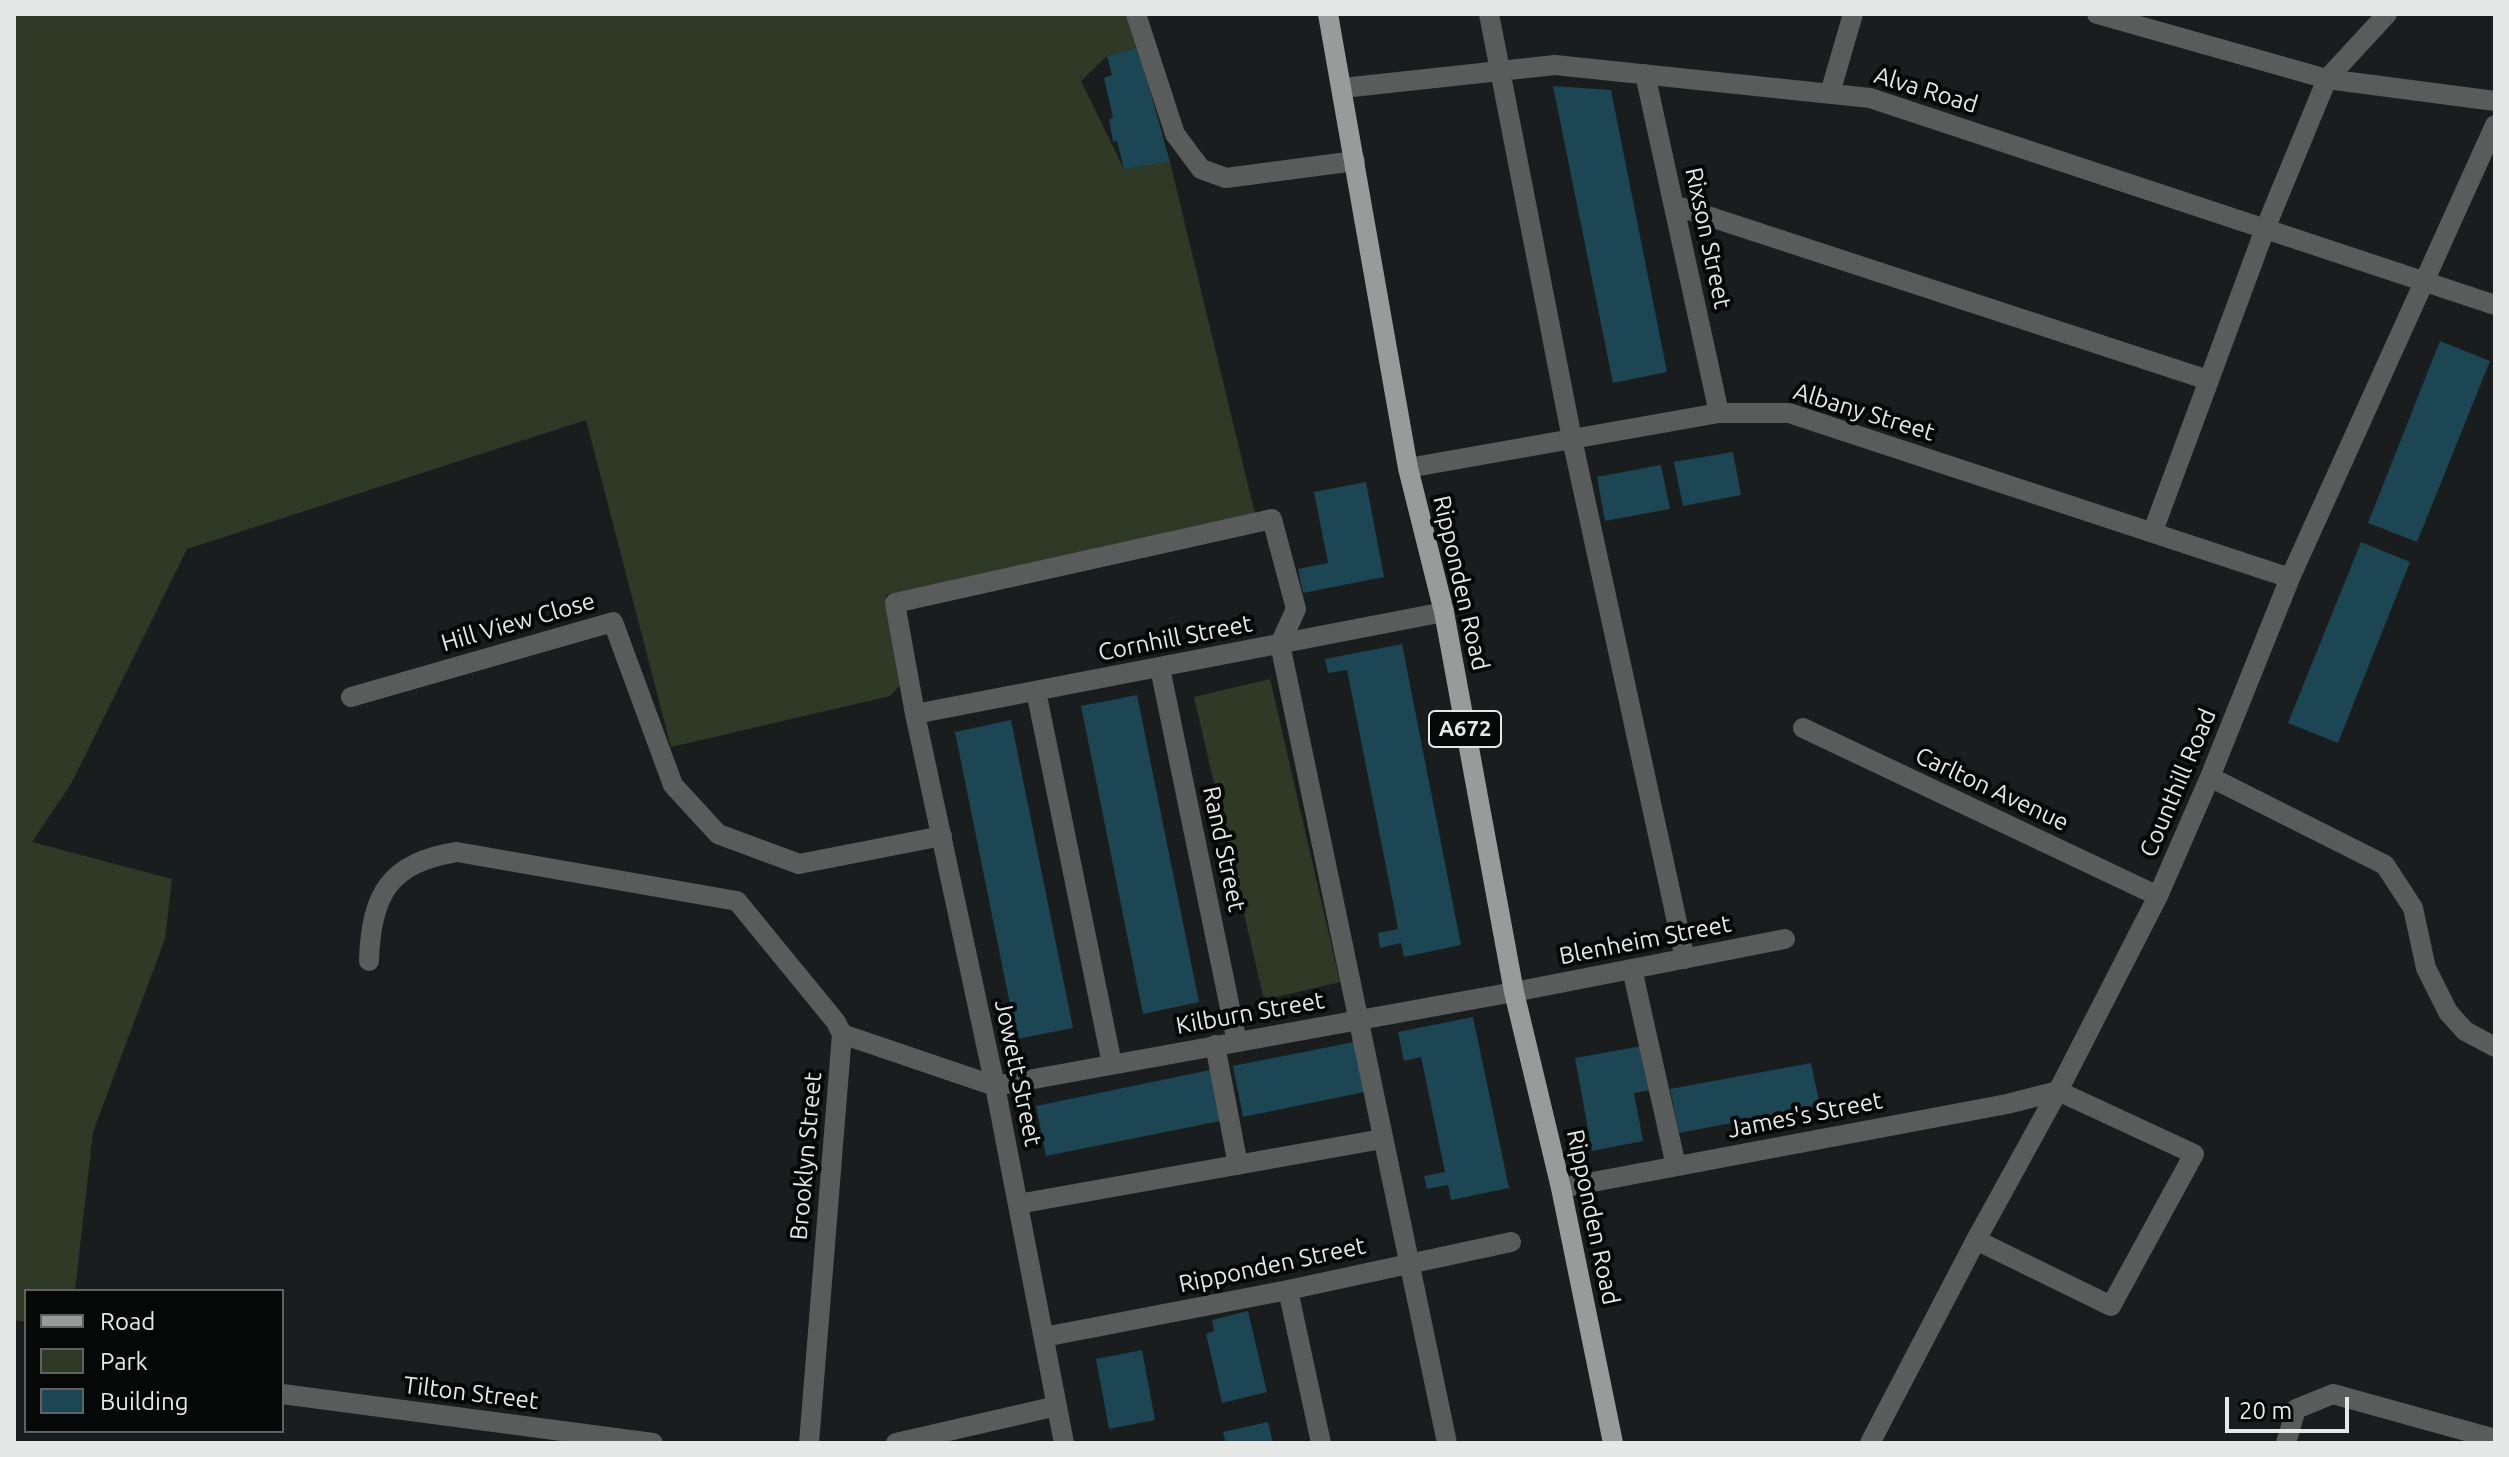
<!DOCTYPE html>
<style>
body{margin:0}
#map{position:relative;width:2509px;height:1457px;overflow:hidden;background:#1a1d1d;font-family:Ubuntu,sans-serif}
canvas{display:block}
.frame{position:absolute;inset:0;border:16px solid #e6e8e8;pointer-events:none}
.legend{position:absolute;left:24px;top:1289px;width:260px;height:144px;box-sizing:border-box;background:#060707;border:2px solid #606161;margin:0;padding:10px 14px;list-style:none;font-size:24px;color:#e6e8e8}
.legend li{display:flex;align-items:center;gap:16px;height:40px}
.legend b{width:40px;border:2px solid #606161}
.scale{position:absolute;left:2225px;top:1397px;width:124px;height:36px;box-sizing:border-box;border:4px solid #e6e8e8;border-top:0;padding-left:10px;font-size:24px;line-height:28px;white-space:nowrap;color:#e6e8e8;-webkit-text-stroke:6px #060707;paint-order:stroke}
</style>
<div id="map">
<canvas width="2509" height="1457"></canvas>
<div class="frame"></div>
<ul class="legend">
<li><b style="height:10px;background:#989b99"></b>Road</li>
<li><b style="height:22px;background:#2e3a26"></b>Park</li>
<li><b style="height:22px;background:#1c4653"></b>Building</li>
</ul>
<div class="scale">20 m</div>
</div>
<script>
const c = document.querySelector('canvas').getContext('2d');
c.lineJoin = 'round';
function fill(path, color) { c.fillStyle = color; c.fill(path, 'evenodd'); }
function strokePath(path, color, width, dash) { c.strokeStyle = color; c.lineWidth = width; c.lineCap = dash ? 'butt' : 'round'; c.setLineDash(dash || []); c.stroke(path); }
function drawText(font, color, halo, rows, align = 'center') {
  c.font = font + ' Ubuntu,sans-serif'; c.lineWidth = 8; c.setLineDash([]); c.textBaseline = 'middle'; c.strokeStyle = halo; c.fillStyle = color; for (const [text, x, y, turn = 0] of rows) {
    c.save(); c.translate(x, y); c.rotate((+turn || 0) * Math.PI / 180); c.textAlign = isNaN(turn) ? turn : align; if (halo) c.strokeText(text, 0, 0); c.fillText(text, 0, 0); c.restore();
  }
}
fill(new Path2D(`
 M 14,14 L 1126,14 L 1138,47 L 1107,56 L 1081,81 L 1124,169 L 1170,162 L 1256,518 L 886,595 L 903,682 L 890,696 L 671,747 L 586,420 L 187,549 L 71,784 L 32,842 L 172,879 L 165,939 L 93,1132 L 75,1291 L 26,1291 L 26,1322 L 14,1320 Z
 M 1270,679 L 1340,982 L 1264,1000 L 1194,697 Z`), '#2e3a26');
fill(new Path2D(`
 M 1138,47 L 1170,162 L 1124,169 L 1117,141 L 1113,142 L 1109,120 L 1113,117 L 1104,78 L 1112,75 L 1107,56 Z
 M 1553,86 L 1611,90 L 1667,372 L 1613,383 Z
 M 2440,341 L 2490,361 L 2417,542 L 2368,523 Z
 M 1733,452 L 1741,495 L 1683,506 L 1674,462 Z
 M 1661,465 L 1670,509 L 1605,521 L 1597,477 Z
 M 1366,482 L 1384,577 L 1303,593 L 1298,569 L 1328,563 L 1314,492 Z
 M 2361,542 L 2410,562 L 2338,743 L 2288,723 Z
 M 1402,644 L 1461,945 L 1404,957 L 1401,943 L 1380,948 L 1378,933 L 1398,929 L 1393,902 L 1347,670 L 1328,673 L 1325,659 Z
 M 1137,695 L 1199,1002 L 1143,1014 L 1081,706 Z
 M 1011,720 L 1073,1028 L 1017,1039 L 955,732 Z
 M 1473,1017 L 1509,1188 L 1451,1200 L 1448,1185 L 1427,1189 L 1424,1176 L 1445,1172 L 1421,1057 L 1404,1061 L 1398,1032 Z
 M 1359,1041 L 1369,1091 L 1243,1117 L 1233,1066 Z
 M 1642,1046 L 1651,1090 L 1634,1093 L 1643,1141 L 1592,1151 L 1575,1058 Z
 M 1811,1063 L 1820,1106 L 1679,1133 L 1670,1089 Z
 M 1215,1069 L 1225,1120 L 1046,1156 L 1036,1106 Z
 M 1248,1311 L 1267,1392 L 1222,1403 L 1206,1334 L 1214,1331 L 1212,1320 Z
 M 1142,1350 L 1155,1420 L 1109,1429 L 1096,1359 Z
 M 1268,1422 L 1273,1443 L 1226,1443 L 1223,1432 Z`), '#1c4653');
strokePath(new Path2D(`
 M 1136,14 L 1175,134 L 1201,169 L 1226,178 L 1355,161
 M 1489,14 L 1572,439 L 1685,959
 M 2097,14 L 2327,79 L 2495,101
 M 1645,74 L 1719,413
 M 1343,88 L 1555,65 L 1870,98 L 2495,305
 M 1830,93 L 1853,14
 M 1674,205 L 2208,380
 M 1408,468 L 1719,413 L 1789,413 L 2290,578
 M 2153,531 L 2265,229 L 2327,79 L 2387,14
 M 1160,668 L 1237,1042
 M 1036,691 L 1112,1064
 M 351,697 L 613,622 L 673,785 L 718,834 L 799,864 L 942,836
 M 915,714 L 1444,612
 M 1803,728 L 2158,896
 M 2210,777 L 2385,865 L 2413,908 L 2426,968 L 2448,1012 L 2465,1031 L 2495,1047
 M 369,961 C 371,895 389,862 457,852 L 737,901 L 836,1022 L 842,1034
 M 1632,969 L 1676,1166
 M 1215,1045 L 1238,1165
 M 1561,1188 L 2007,1104 L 2058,1091 L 2194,1154 L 2111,1306 L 1976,1240
 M 1018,1204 L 1382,1139
 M 1288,1290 L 1321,1443
 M 1044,1337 L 1288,1290 L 1511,1242
 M 282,1394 L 653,1443
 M 809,1443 L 842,1034 L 995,1086 L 1514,992 L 1785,939
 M 896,1443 L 1057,1406
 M 1064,1443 L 995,1086 L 915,714 L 895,603 L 1272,519 L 1296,609 L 1280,644 L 1447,1443
 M 1870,1443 L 1976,1240 L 2058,1091 L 2158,896 L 2210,777 L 2290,578 L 2495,125
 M 2286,1443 L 2296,1409 L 2333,1394 L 2495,1439`), '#5a5b5b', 20);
strokePath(new Path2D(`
 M 1328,14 L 1408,468 L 1444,612 L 1514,992 L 1561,1188 L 1613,1443`), '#989b99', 20);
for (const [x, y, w] of [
 [1465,729,72]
]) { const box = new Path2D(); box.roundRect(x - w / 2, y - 18, w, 36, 6); c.fillStyle = '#060707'; c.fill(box); strokePath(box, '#e6e8e8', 2); }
drawText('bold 22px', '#e6e8e8', null, [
 ["A672",1465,729]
]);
drawText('24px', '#e6e8e8', '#060707', [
 ["Alva Road",1926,90,17],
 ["Rixson Street",1708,238,78],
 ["Albany Street",1864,412,17],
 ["Ripponden Road",1461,583,77],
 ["Hill View Close",518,622,-16],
 ["Cornhill Street",1175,638,-11],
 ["Counthill Road",2178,783,-67],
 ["Carlton Avenue",1992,789,25],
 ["Rand Street",1224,849,78],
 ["Blenheim Street",1645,940,-11],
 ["Kilburn Street",1250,1013,-10],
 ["Jowett Street",1018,1073,78],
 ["James's Street",1805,1115,-11],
 ["Brooklyn Street",806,1156,-85],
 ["Ripponden Road",1593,1217,78],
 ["Ripponden Street",1272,1265,-12],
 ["Tilton Street",471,1393,7]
]);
</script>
